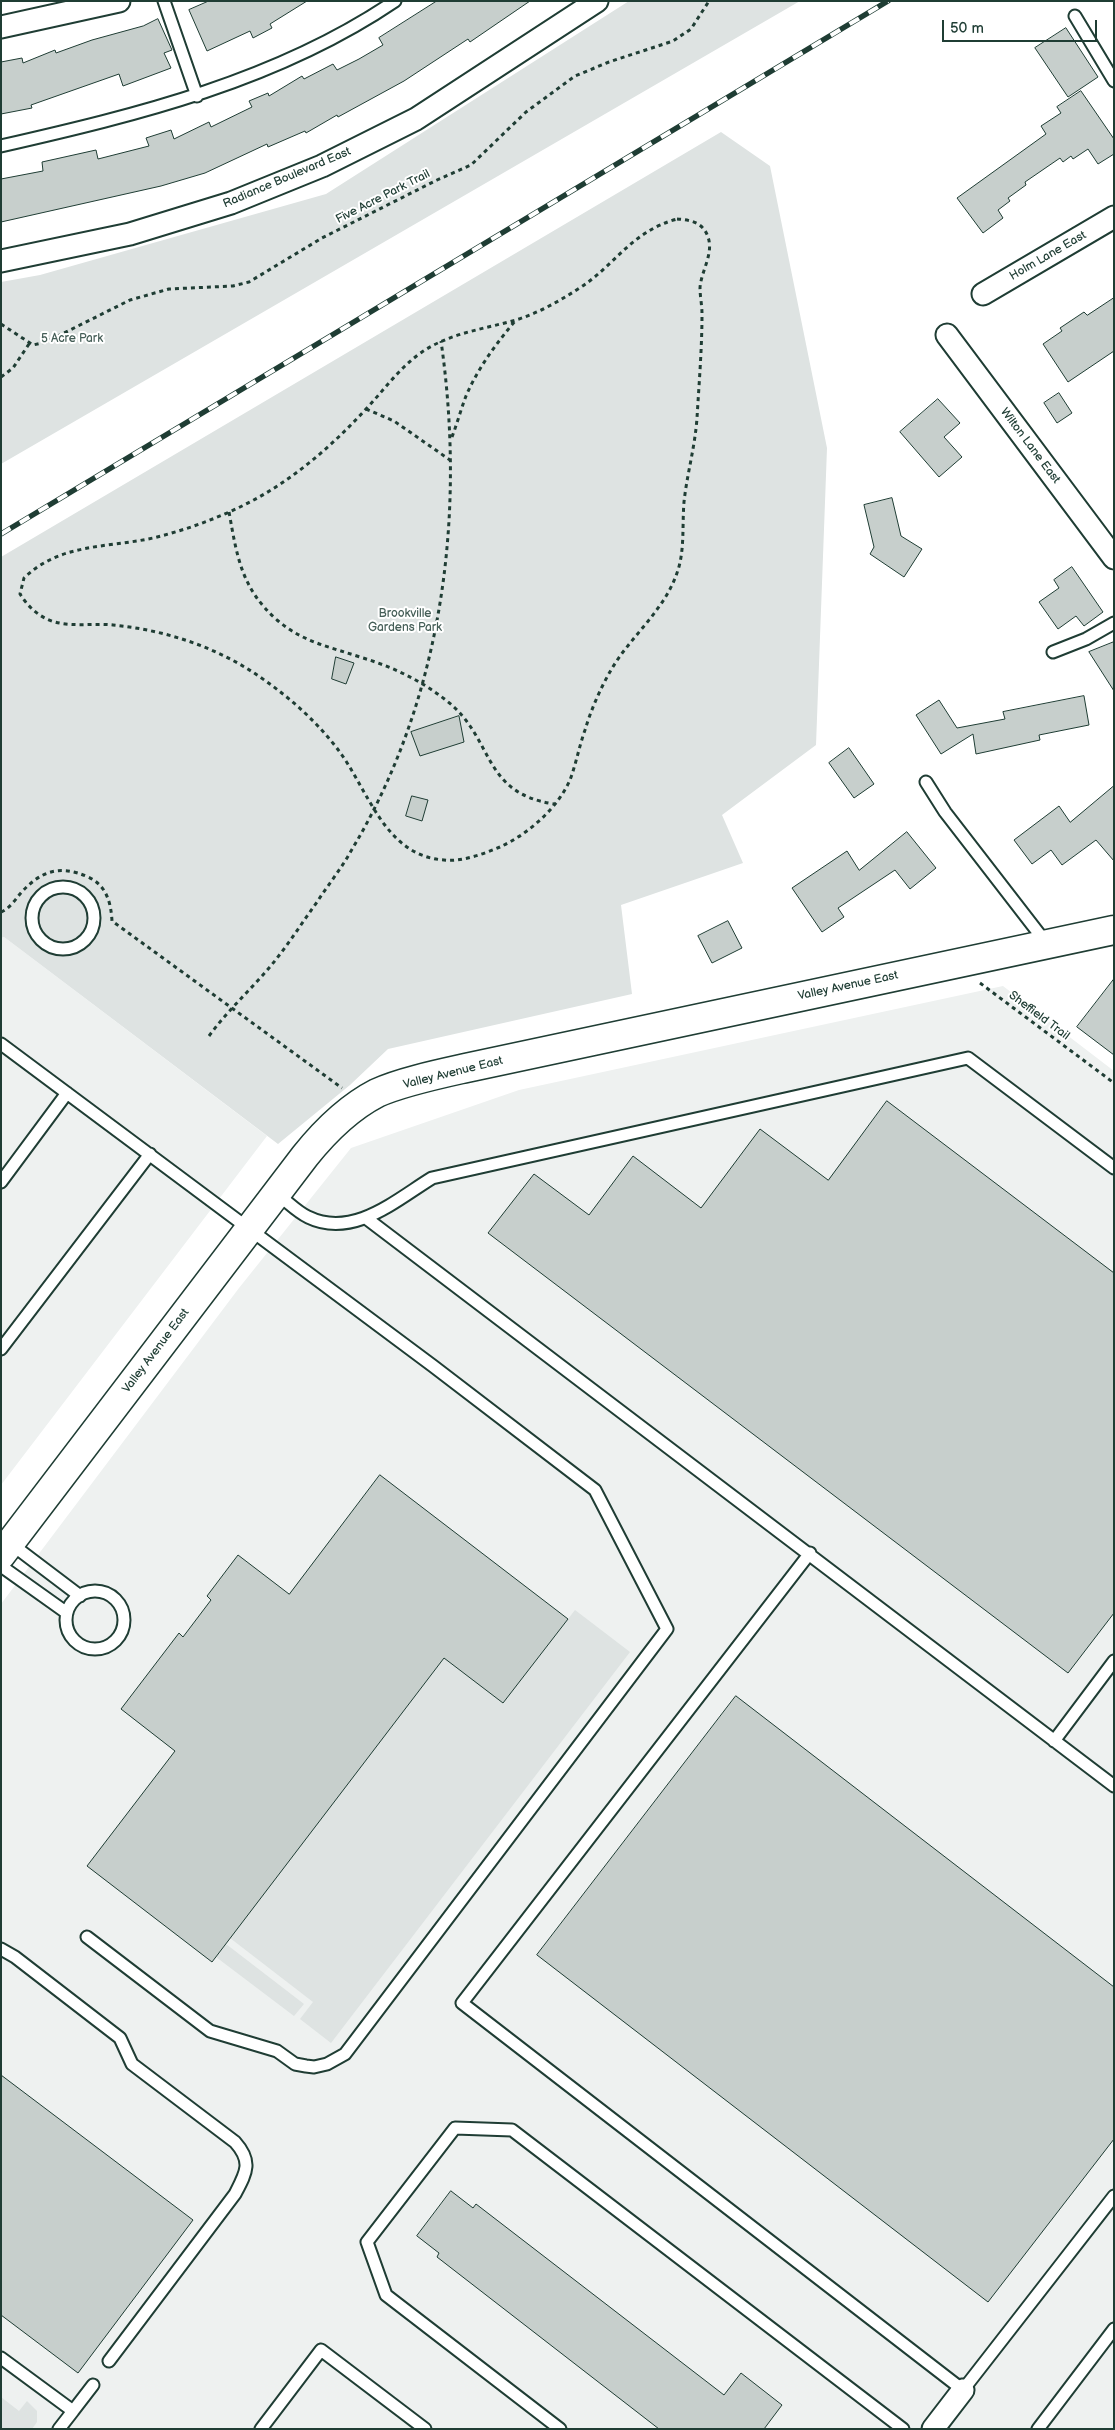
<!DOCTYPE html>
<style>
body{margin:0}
#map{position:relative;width:1115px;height:2430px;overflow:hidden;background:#fff;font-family:"Balsamiq Sans",sans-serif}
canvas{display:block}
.frame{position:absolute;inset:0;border:2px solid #1f3d34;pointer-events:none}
.scale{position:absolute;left:942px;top:20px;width:155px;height:22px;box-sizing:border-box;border:2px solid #1f3d34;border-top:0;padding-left:6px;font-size:15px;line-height:18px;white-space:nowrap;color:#1f3d34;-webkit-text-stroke:4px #fff;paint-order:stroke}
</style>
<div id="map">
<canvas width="1115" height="2430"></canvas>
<div class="frame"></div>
<div class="scale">50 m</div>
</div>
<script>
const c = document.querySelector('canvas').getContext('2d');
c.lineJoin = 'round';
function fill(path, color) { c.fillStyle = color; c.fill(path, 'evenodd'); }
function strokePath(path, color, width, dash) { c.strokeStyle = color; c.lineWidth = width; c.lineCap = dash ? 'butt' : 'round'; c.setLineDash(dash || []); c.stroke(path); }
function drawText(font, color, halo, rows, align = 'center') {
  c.font = font + ' "Balsamiq Sans",sans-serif'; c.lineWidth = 4; c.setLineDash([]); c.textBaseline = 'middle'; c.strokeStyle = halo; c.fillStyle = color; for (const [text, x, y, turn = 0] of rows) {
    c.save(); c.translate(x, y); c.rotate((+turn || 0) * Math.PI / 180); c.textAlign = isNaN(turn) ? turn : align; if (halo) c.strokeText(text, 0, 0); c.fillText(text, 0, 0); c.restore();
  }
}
fill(new Path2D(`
 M 4,937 L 267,1136 L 1,1485 L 1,938 Z
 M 1003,986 L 1114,1071 L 1114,2429 L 1,2429 L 1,1604 L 239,1288 L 351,1148 L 519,1090 Z`), '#eef1f0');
fill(new Path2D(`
 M 629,1 L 800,1 L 1,464 L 1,282 L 40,275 L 326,194 Z
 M 721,132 L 770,166 L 827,448 L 816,745 L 722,815 L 743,863 L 621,905 L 632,994 L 388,1049 L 350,1085 L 278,1144 L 4,937 L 1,938 L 1,557 Z
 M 575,1610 L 630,1652 L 331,2043 L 300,2019 L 313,2002 L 230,1938 L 444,1658 L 503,1703 Z
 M 226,1944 L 304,2004 L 294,2016 L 216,1957 Z
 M 1,2397 L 19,2411 L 27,2401 L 37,2411 L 37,2422 L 32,2429 L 1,2429 Z`), '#dee3e2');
const building = new Path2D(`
 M 209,1 L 307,1 L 270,24 L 272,28 L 253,38 L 250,31 L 207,51 L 189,10 Z
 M 437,1 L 530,1 L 470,42 L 468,39 L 404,81 L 338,117 L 337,115 L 306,133 L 305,131 L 268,147 L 267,144 L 205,173 L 161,186 L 1,222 L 1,179 L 43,171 L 42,162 L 96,150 L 98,159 L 149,146 L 146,138 L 171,130 L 174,139 L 209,122 L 211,127 L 252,107 L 249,101 L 268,93 L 269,96 L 302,76 L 304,79 L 333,64 L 337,70 L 359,59 L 383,45 L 379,38 Z
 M 158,19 L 172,50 L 164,53 L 171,68 L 123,86 L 119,74 L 31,105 L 32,108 L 1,114 L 1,62 L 22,58 L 23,63 L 55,50 L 56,53 L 92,40 L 143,26 Z
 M 1066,28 L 1098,77 L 1068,97 L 1035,48 Z
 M 1081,91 L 1114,139 L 1114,154 L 1098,164 L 1088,149 L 1073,159 L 1071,156 L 1063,162 L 1060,158 L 1025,182 L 1026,185 L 1008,198 L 1010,201 L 998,210 L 1003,218 L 983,233 L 957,198 L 1046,134 L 1041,126 L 1061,113 L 1057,107 Z
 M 1114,298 L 1114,351 L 1068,382 L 1043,344 L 1062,331 L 1060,328 L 1084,312 L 1087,315 Z
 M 1059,393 L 1072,413 L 1057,423 L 1044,403 Z
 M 938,399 L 960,423 L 944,437 L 962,457 L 939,477 L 900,432 Z
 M 892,498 L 901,536 L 922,549 L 904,577 L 870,554 L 874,547 L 864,505 Z
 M 1072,567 L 1103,612 L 1084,626 L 1076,616 L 1058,629 L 1039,602 L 1059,588 L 1054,580 Z
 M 1114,642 L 1114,691 L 1089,652 Z
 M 336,657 L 354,663 L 346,684 L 332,679 Z
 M 1084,696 L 1089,725 L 1039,735 L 1040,740 L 976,754 L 973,734 L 941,754 L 916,715 L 939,700 L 957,728 L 1005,719 L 1003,712 Z
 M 459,716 L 464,742 L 420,756 L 411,732 Z
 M 849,748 L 874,784 L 854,798 L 829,763 Z
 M 1114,786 L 1114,861 L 1096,840 L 1062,865 L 1051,850 L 1032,864 L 1014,840 L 1059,806 L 1070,822 Z
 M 412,796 L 428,800 L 422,821 L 406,816 Z
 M 907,832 L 936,868 L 910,889 L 895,870 L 838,908 L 844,917 L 822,932 L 792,888 L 847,851 L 859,870 Z
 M 728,921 L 742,948 L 712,963 L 698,936 Z
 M 1114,979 L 1114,1055 L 1077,1027 Z
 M 887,1101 L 1114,1273 L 1114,1613 L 1068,1673 L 488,1233 L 534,1174 L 589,1215 L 633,1156 L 701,1208 L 760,1129 L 828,1180 Z
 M 380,1475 L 568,1619 L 503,1703 L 444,1658 L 212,1962 L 87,1866 L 175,1751 L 121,1709 L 179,1633 L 183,1637 L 211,1600 L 207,1596 L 238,1555 L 289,1594 Z
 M 736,1696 L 1114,1987 L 1114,2139 L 988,2302 L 537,1955 Z
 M 1,2075 L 193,2220 L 78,2373 L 1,2315 Z
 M 451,2191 L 473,2208 L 476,2204 L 724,2395 L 741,2373 L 782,2405 L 764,2429 L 659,2429 L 437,2257 L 439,2253 L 417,2236 Z`);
fill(building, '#c7cfcc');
strokePath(building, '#1f3d34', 1);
const service = new Path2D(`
 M 164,1 L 197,96
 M 1075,16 L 1114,81
 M 1,146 C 137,115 277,81 395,1
 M 1053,652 L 1086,639 L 1114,623
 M 926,782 L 945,812 L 1047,944
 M32 918a31 31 0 1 1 62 0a31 31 0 1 1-62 0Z
 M 1,1044 L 433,1366 L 595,1490 L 667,1629 L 345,2054 L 327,2064 L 314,2067 L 306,2066 L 295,2064 L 277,2051 L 210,2031 L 87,1937
 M 1,1182 L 67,1093
 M 277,1194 C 287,1201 297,1212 308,1217 C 353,1239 396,1200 432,1178 L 968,1058 L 1114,1168
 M 366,1218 L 1114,1786
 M 1,1349 L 150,1154
 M 10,1543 L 80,1596
 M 810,1553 L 462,2003 L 963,2390 L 1114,2196
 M 1,1566 L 67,1613
 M66 1620a29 29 0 1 1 58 0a29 29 0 1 1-58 0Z
 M 1054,1741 L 1114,1661
 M 1,1949 L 15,1957 L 120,2038 L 132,2064 L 235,2142 C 253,2162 246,2173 235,2194 L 109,2361
 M 1,2358 L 73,2411 L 59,2429
 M 73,2411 L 93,2385
 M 261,2429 L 321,2350 L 425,2429
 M 560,2429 L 386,2295 L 367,2242 L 455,2128 L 512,2130 L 903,2429
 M 1038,2429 L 1114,2329`);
const minor = new Path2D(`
 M 1,27 L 119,1
 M 1,261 L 130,234 L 231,203 L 322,166 L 416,119 L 597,1
 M 983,294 L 1114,217
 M 947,335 L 1114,558
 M 933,2429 L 963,2390`);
const secondary = new Path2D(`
 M 1,1555 L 305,1156 C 325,1131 348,1108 377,1093 C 401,1082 439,1074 466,1068 L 1114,930`);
strokePath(service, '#1f3d34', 15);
strokePath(minor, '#1f3d34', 25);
strokePath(secondary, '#1f3d34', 31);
strokePath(new Path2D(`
 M 677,219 C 690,220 703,222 708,237 C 714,254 701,271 700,288 C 700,296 702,305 702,314 C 702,348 699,384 697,418 C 695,447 687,474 684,502 C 682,526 685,551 677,573 C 664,611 630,637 611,670 C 600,689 591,710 585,730 C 579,747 576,764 570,780 C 557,809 528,834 500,847 C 483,854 462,862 444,860 C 383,856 368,787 336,747 C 314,719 289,697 260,677 C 217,647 165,630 113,625 C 94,623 73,627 55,622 C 40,618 28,607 20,594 L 24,578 C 60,543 107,548 153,538 C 186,530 219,518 250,502 C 294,479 332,446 366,409 C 385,389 399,368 422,352 C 450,333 484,329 516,320 C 538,313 558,302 578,289 C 615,266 630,232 677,219 Z
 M 1,324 L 33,345 L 46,342 L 130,300 L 169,289 L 233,286 L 249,282 L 322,238 L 437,180 L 471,165 L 526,112 L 575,76 L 609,62 L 673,41 L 691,29 L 709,1
 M 1,377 L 13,368 L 29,344
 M 366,409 L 394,421 L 450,460
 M 452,437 C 457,424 461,409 466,396 C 478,368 496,344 515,321
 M 229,512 C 237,556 241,588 277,620 C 304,643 331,647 363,658 C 393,667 422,681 447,701 C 495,739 481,793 554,804
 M 1,912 C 9,909 15,900 20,894 C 40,871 60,864 88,877 C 106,885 111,902 112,921 L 342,1088
 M 980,983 L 1114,1083
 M 209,1036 C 225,1014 244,996 262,976 C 283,953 299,927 317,902 C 328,885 341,869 351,851 C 443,698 466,515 441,341`), '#1f3d34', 3, [4, 4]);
strokePath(service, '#fff', 11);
strokePath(minor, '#fff', 21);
strokePath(secondary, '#fff', 28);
const rail = new Path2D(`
 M 1,534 L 888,1`);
strokePath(rail, '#1f3d34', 5.5);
strokePath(rail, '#fff', 4, [11]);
drawText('12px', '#1f3d34', '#fff', [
 ["Radiance Boulevard East",287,178,-23],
 ["Five Acre Park Trail",383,197,-27],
 ["Holm Lane East",1048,256,-30],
 ["Wilton Lane East",1030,446,53],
 ["Valley Avenue East",848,986,-12],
 ["Sheffield Trail",1039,1016,37],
 ["Valley Avenue East",453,1073,-14],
 ["Valley Avenue East",156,1351,-53]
]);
drawText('12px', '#455e57', '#fff', [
 ["5 Acre Park",72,339],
 ["Brookville",405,614],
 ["Gardens Park",405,628]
]);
</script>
